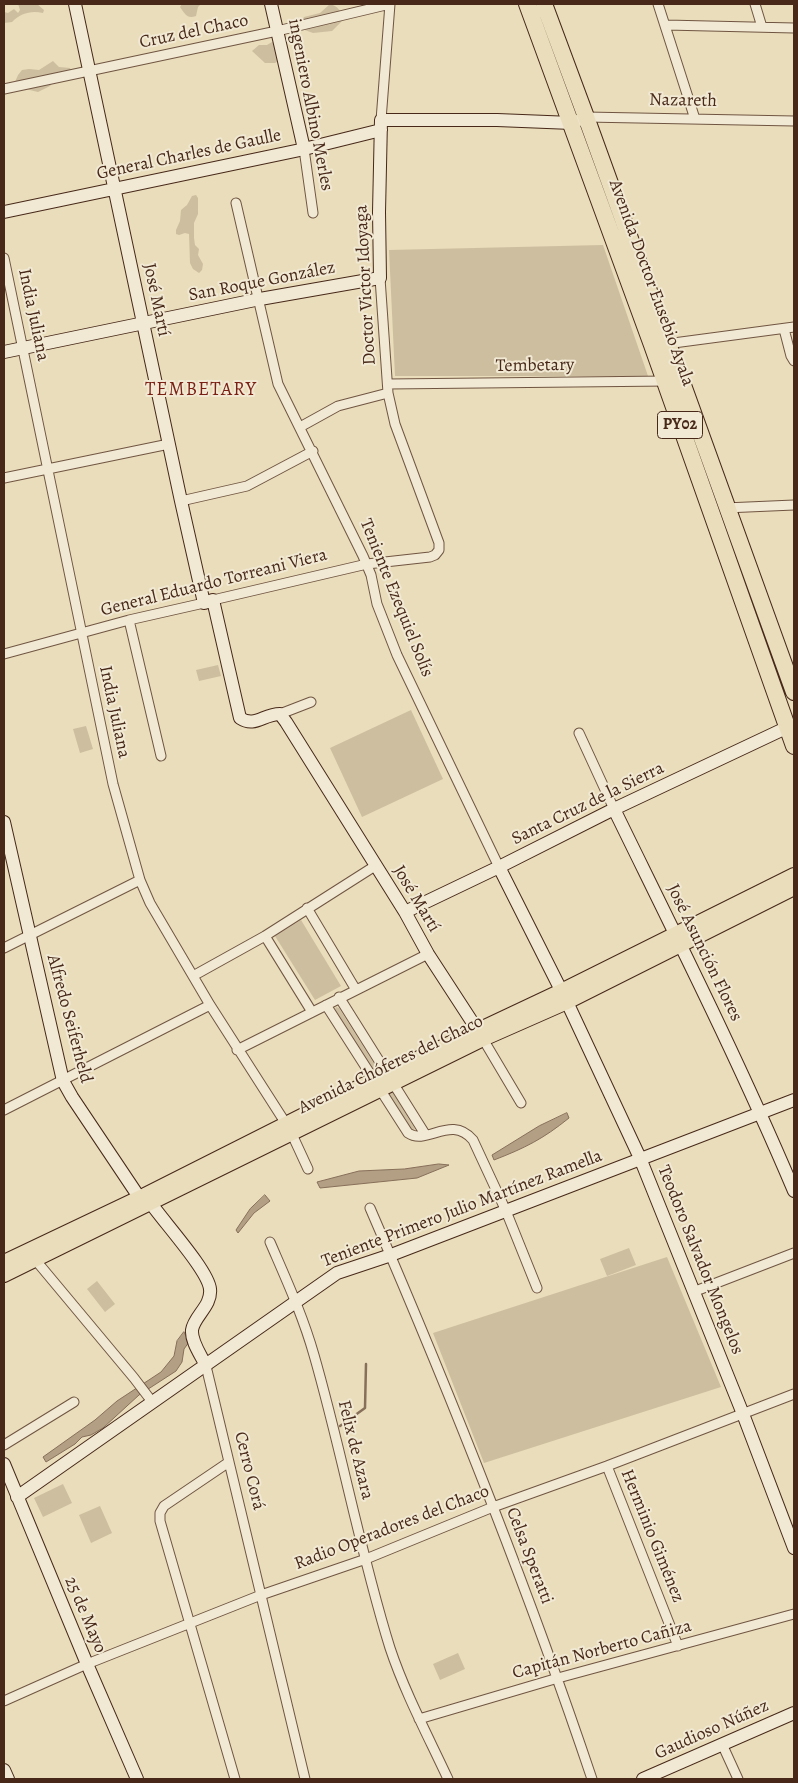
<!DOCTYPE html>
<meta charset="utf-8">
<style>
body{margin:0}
#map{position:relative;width:798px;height:1783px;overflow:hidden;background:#e9ddbb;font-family:Alegreya,serif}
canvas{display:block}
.frame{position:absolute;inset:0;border:5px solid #472819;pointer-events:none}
</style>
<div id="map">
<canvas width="798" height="1783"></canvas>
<div class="frame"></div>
</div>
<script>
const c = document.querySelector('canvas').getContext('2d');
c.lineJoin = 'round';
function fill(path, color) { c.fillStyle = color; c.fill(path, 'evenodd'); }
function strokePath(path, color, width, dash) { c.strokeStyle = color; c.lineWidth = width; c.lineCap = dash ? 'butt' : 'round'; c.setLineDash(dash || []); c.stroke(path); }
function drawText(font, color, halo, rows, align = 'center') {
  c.font = font + ' Alegreya,serif'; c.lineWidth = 4; c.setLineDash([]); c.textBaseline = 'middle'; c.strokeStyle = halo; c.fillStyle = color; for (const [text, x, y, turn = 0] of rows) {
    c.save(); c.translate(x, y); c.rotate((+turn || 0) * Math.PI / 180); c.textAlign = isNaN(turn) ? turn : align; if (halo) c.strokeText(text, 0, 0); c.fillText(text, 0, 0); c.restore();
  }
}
fill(new Path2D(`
 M 18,4 L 37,4 L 44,10 L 43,13 C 32,10 20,13 12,22 L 4,23 L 4,12 L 8,13 L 14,9 L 18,13 L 20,10 Z
 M 182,4 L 201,4 L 198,7 L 196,16 C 187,19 185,14 180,7 Z
 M 330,4 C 338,6 342,12 343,20 L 332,31 L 313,33 L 305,30 L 300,23 L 304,17 L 320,13 Z
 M 272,42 L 282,43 L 280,60 L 275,63 L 265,63 L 252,51 L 259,45 L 267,45 Z
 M 53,61 L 59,67 L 70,68 L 71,71 L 59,76 L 50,86 L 38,92 L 17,87 L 15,82 L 18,75 L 22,70 L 29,69 L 39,70 Z
 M 196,195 L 198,198 L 198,214 L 194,223 L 194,238 L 195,245 L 199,249 L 198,255 L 203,264 L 202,270 L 199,273 L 193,269 L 190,263 L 189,234 L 185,233 L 179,235 L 176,234 L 176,230 L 180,221 L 181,210 L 187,205 L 192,196 Z
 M 603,245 L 648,376 L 395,376 L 389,250 Z
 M 218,665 L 221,676 L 199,681 L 196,670 Z
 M 411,710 L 443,779 L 362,817 L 330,748 Z
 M 86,726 L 93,749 L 80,753 L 73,729 Z
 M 301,920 L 341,986 L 315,1000 L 275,936 Z
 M 336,1007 L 339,1008 L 380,1073 L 376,1076 L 334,1011 Z
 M 390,1093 L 393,1093 L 415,1129 L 414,1131 L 410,1132 L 387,1096 Z
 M 629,1248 L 636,1265 L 607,1276 L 600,1259 Z
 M 667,1257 L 721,1387 L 484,1463 L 433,1333 Z
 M 97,1281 L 115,1304 L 105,1312 L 87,1289 Z
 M 63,1484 L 72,1503 L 43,1517 L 34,1498 Z
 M 100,1506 L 112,1533 L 91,1543 L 79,1515 Z
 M 458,1653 L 465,1669 L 440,1680 L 433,1664 Z`), '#cdbe9f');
const water = new Path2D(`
 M 567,1113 L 569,1118 C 543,1139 525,1148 494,1160 L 492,1155 L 539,1126 Z
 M 439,1164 L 449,1165 L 417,1178 L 320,1188 L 317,1182 L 359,1171 L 404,1169 Z
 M 265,1195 L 270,1201 L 254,1213 L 238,1233 L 236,1230 L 250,1209 Z
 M 184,1332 L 189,1342 L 184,1349 L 182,1362 L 176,1371 L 139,1395 L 103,1428 L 91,1435 L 82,1437 L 75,1444 L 46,1462 L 43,1457 L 95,1420 L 117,1401 L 161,1372 L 174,1356 L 177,1341 Z`);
fill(water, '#b29f84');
strokePath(water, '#876f59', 1);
strokePath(new Path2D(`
 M 340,1426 L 365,1408 L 366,1364`), '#876f59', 2.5);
const street = new Path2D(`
 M 658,4 L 695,119
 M 755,4 L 762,27
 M 666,25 L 794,28
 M 4,89 L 277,31 L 390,4
 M 586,117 L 794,121
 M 381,120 L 390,4
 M 304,149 L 313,213
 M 236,203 L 278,384 L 363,556 L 371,575 L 377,604 L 397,655 L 499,867
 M 4,258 L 113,784 L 140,880 L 150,903 L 210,1005 L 290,1130 L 308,1169
 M 784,329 L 791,356 L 794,361
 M 666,344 L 794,327
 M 388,384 L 668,381
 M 300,427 L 338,406 L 388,393
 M 4,478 L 169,444
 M 181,501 L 247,486 L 313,451
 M 725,508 L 794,505
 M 213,600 L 367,564 L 430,557 L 435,555 L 439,550 L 439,543 L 395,424 L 388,393 L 380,278
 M 129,620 L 161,756
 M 4,654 L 129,620 L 204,603
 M 280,714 L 311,702
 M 579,733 L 614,809
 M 307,908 L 356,990
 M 265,936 L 312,1012
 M 4,948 L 140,880
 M 193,976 L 265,936 L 375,866
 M 339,997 L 425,1134
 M 326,1005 L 408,1133 C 427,1146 451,1114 473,1140 L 506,1211 L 537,1288
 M 483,1039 L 521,1103
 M 237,1050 L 428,954
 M 4,1110 L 210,1005
 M 370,1208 C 451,1395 527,1586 592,1779
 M 270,1242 C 286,1279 303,1316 314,1355 C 342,1452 360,1552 390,1648 C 405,1693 428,1736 448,1779
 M 33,1257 L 134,1378 L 153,1403
 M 693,1292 L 794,1253
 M 206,1366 L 305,1779
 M 4,1445 L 74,1402
 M 229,1462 L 164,1506 L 160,1513 L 160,1521 L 235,1779
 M 607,1466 L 678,1646
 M 4,1701 L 87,1664 L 261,1595 L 366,1559 L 493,1507 L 607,1466 L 794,1394
 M 419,1719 L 558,1678 L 794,1614
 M 722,1744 L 738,1779`);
const secondary = new Path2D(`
 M 75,4 L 181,501 L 204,603 L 213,600 L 240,718 C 255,728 263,714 280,714 L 286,722 L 405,912 L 428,954 L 482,1037
 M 271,4 L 304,149
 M 4,212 L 300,150 L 381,130
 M 4,352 L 260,299 L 380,278 L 379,212 L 381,120 L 497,120 L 572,123 L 577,121
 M 614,809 C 676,936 739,1061 794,1191
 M 4,822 L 63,1081 L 72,1097 L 145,1206
 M 499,867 L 567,1002 L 640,1158 L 743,1414 L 794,1548
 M 405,912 L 499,867 L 614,809 L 788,727
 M 145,1195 C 158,1216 208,1269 210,1289 C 212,1306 194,1316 192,1330 C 191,1342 201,1355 206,1366
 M 4,1464 L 87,1664 L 137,1779
 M 17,1497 L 337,1273 L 391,1255 L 794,1100
 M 4,1770 L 8,1779
 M 643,1779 L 794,1713`);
const primary = new Path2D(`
 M 4,1262 L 145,1195 L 387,1073 L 561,991 L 794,875
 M 4,1275 L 483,1039 L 567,1002 L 794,888`);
const highway = new Path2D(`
 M 527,4 L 652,345 L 794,746
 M 544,4 L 586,117 L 794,692`);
strokePath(street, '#705542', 11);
strokePath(secondary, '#472819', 14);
strokePath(primary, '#472819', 16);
strokePath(highway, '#472819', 18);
strokePath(street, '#f1e9d3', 9);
strokePath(secondary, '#f1e9d3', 12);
strokePath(primary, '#e9ddbb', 14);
strokePath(highway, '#e9ddbb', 16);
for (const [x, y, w] of [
 [680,425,45]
]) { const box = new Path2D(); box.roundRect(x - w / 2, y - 13.5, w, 27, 4); c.fillStyle = '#f1e9d3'; c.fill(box); strokePath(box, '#472819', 1); }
drawText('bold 16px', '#472819', null, [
 ["PY02",680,425]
]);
drawText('18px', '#472819', '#f1e9d3', [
 ["Cruz del Chaco",194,32,-12],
 ["Nazareth",683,101,1],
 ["ingeniero Albino Merles",310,105,79],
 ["General Charles de Gaulle",189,155,-12],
 ["San Roque González",262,282,-11],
 ["Avenida Doctor Eusebio Ayala",651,283,70],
 ["Doctor Victor Idoyaga",366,285,-93],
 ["José Martí",156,300,78],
 ["India Juliana",33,315,78],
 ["Tembetary",535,366,-1],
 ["General Eduardo Torreani Viera",214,583,-14],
 ["Teniente Ezequiel Solís",396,598,68],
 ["India Juliana",114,712,78],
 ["Santa Cruz de la Sierra",588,804,-26],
 ["José Martí",416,899,59],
 ["José Asunción Flores",704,953,64],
 ["Alfredo Seiferheld",69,1019,75],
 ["Avenida Chóferes del Chaco",391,1065,-26],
 ["Teniente Primero Julio Martínez Ramella",462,1209,-21],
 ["Teodoro Salvador Mongelos",700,1260,68],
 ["Felix de Azara",355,1450,76],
 ["Cerro Corá",249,1471,76],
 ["Radio Operadores del Chaco",392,1528,-21],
 ["Herminio Giménez",652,1536,68],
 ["Celsa Speratti",529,1556,69],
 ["25 de Mayo",85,1615,67],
 ["Capitán Norberto Cañiza",602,1650,-15],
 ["Gaudioso Núñez",712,1730,-24]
]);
c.letterSpacing = '1px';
drawText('19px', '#7a1f14', '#f1e9d3', [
 ["TEMBETARY",201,390]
]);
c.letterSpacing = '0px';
</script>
